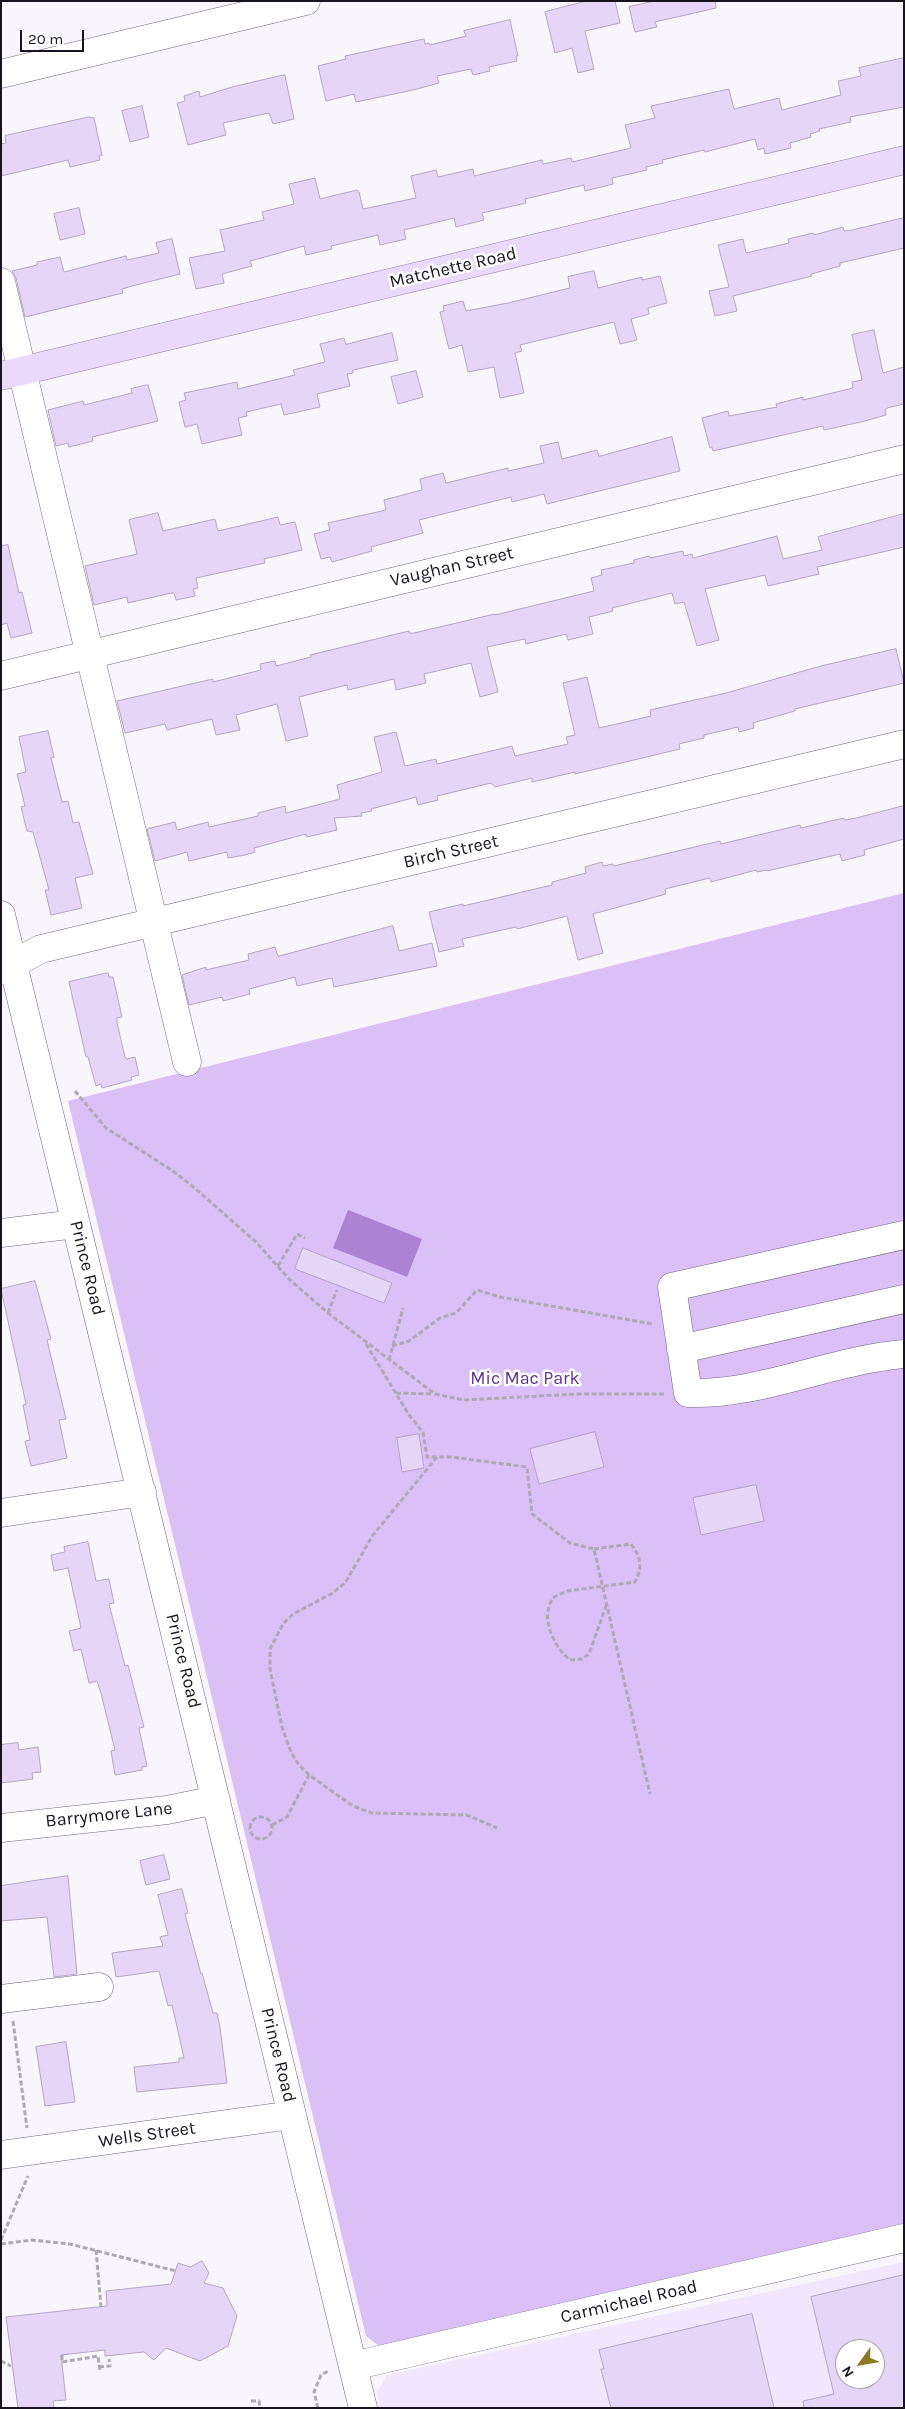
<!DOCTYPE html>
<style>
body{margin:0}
#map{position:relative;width:905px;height:2409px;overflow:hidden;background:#f8f5fc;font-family:Karla,sans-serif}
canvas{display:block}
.frame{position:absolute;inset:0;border:2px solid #19131f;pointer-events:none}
.north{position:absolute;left:835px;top:2339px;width:50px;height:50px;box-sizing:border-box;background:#fff;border:1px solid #a3a1a5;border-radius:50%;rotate:238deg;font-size:14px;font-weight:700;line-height:20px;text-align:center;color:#19131f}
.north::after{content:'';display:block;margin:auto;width:18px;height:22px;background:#8c791f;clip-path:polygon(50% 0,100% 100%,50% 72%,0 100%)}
.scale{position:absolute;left:20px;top:30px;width:64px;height:22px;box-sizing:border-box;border:2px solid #19131f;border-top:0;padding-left:6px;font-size:15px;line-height:18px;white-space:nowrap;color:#19131f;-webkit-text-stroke:4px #fff;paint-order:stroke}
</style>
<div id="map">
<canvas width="905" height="2409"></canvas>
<div class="frame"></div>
<div class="north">N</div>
<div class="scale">20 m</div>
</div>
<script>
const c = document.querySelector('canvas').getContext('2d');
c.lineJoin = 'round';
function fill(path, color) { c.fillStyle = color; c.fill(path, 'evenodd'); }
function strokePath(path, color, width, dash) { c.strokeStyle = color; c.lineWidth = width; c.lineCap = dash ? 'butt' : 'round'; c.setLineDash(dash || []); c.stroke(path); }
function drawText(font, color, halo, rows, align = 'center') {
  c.font = font + ' Karla,sans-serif'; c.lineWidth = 5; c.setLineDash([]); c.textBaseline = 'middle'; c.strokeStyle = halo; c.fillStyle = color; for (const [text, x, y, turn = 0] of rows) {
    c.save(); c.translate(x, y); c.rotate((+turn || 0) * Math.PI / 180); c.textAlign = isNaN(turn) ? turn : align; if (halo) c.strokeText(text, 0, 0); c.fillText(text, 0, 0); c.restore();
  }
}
fill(new Path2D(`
 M 904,2262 L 904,2408 L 380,2408 L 377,2392 L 387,2375 ZM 845,2349 L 875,2349 L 875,2379 L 845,2379 Z`), '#f1e6fe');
fill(new Path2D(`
 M 904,893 L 904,2231 L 395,2349 L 378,2345 L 366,2336 L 68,1101 Z`), '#dbc0f8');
fill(new Path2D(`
 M 348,1210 L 422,1239 L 407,1277 L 333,1248 Z`), '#ab83d2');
const building = new Path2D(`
 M 587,1 L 615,1 L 620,23 L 585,31 L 594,69 L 578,73 L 572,48 L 555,53 L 545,12 Z
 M 655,1 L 715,1 L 716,8 L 655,22 L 657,27 L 635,32 L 629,7 Z
 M 510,20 L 518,56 L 516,56 L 517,61 L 489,67 L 490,71 L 473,75 L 471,69 L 437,76 L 439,83 L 413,90 L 356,102 L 354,94 L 326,101 L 318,66 L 346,59 L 345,56 L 424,39 L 425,44 L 429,43 L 430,45 L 466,36 L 464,31 Z
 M 904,58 L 904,107 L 850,117 L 851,122 L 819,129 L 820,131 L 810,134 L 811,137 L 790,143 L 791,148 L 765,154 L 764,148 L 758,150 L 755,139 L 705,152 L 704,150 L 662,160 L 663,163 L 646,167 L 647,170 L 612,178 L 613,184 L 585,191 L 584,185 L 525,199 L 526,203 L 482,213 L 484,220 L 456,227 L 454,218 L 404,230 L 406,239 L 380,245 L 378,235 L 331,246 L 332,249 L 306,255 L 304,246 L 265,257 L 250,261 L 252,266 L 222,274 L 224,283 L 196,289 L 189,258 L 225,251 L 220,230 L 264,220 L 262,212 L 294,204 L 289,184 L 315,178 L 320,199 L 357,190 L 359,192 L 363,209 L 416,198 L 411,176 L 436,170 L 438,177 L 473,169 L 474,176 L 542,160 L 543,164 L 571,158 L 572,162 L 631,148 L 625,125 L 655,118 L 651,106 L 729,89 L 734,109 L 779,98 L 782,110 L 841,95 L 838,81 L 861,76 L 859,68 Z
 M 285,75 L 294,119 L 273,124 L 269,113 L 223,123 L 226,135 L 188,145 L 177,103 L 185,101 L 184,96 L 199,91 L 200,97 L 232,87 Z
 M 142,106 L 149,137 L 130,142 L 122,111 Z
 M 89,117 L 94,118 L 102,155 L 99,156 L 100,160 L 70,167 L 68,160 L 1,176 L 1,144 L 6,143 L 5,136 Z
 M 79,208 L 85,234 L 60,240 L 54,214 Z
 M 904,218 L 904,248 L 840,263 L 840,266 L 811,274 L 812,276 L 733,296 L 737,311 L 715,316 L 709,291 L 729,287 L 718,245 L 743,239 L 746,253 L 789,243 L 788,239 L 813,233 L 814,235 L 843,227 L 844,231 L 852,230 Z
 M 172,239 L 180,274 L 132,286 L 122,289 L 123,293 L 25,317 L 16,278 L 12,271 L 37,265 L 37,262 L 60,257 L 64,272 L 126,256 L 127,260 L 159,253 L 156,243 Z
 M 594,271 L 598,288 L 642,277 L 642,280 L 660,276 L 667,303 L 648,308 L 649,314 L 631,319 L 637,340 L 620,344 L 614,322 L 520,345 L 522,351 L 515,353 L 524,393 L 500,398 L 494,367 L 468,372 L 462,345 L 449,349 L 440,312 L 444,311 L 443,306 L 463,301 L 466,311 L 508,303 L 570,288 L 568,277 Z
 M 874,330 L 883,373 L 904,367 L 904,404 L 887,408 L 885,410 L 886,415 L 861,422 L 824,430 L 823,426 L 713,451 L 712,447 L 710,448 L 702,418 L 728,411 L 729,416 L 777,407 L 776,404 L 803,397 L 803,400 L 853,388 L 852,382 L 862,380 L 852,335 Z
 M 392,333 L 398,360 L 353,370 L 353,373 L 347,374 L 350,386 L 317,394 L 320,407 L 284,415 L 281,404 L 246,412 L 247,416 L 238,418 L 242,435 L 202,444 L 197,424 L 185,427 L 179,402 L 186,400 L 184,393 L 237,382 L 238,389 L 295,375 L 293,370 L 325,362 L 320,344 L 344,338 L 346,344 Z
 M 416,371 L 423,397 L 398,404 L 391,377 Z
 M 148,385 L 158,421 L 92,437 L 93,441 L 69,447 L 68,443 L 56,446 L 48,410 L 83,401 L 84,405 L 132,393 L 131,389 Z
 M 672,437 L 680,471 L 547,504 L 544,494 L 512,502 L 511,497 L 419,520 L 423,533 L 371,547 L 372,551 L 332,562 L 330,557 L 321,559 L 314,534 L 330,530 L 328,523 L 386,510 L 384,500 L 422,490 L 420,479 L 443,473 L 446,483 L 508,468 L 508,471 L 544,463 L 540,446 L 558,442 L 562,459 L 597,450 L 599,456 Z
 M 158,513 L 163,531 L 215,519 L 218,531 L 278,517 L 280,525 L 295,522 L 302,550 L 264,559 L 265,563 L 196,578 L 198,588 L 193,589 L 195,596 L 176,600 L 174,593 L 171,593 L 128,603 L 127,597 L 94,605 L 85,566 L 137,554 L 129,520 Z
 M 904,514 L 904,547 L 817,567 L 819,574 L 768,586 L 765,575 L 705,589 L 719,640 L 697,646 L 684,602 L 675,604 L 672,593 L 612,608 L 613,611 L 589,617 L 593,634 L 568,640 L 566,634 L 526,644 L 525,639 L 487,647 L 498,692 L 480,697 L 471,663 L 424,674 L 426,683 L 396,690 L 394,679 L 348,690 L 347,685 L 299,697 L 308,736 L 286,741 L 277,704 L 236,715 L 240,730 L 216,735 L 212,719 L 167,730 L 165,724 L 125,733 L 117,701 L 213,679 L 213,682 L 261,670 L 260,664 L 275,661 L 276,666 L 311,657 L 310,655 L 409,631 L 409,633 L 414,633 L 495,614 L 495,615 L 594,591 L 591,578 L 602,575 L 601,570 L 634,563 L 634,560 L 649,556 L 650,558 L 683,551 L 684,556 L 692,554 L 693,558 L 777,536 L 783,559 L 822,550 L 818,537 Z
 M 8,545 L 19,593 L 22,592 L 32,633 L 11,638 L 7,623 L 1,625 L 1,546 Z
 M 896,649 L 904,683 L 795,709 L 795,711 L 756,722 L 753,723 L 754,728 L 739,732 L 738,727 L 704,735 L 704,738 L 679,744 L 680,749 L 575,774 L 575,772 L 532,782 L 532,778 L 495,787 L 491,783 L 437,796 L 438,800 L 418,805 L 416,797 L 371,809 L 372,811 L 361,813 L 362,816 L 334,818 L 337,830 L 307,837 L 306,834 L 254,848 L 255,852 L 245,855 L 228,858 L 227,852 L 189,861 L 187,852 L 155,861 L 147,829 L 175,822 L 177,830 L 208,822 L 209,827 L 258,816 L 258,813 L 285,806 L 286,813 L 340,799 L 337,785 L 382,772 L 374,737 L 396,732 L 405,766 L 436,759 L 437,764 L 512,746 L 515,756 L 568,744 L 566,737 L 575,735 L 563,683 L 587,677 L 599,728 L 651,716 L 650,710 L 726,693 L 821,666 Z
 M 48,731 L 54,757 L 51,758 L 62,802 L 68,801 L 73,823 L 79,822 L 93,874 L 75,878 L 82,908 L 51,915 L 45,890 L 49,890 L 33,832 L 27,831 L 21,807 L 25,806 L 17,774 L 26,772 L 19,737 Z
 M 904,806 L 904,839 L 864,850 L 865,855 L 842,861 L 840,854 L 767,871 L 767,870 L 757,872 L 756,870 L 711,882 L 710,878 L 665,889 L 666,894 L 593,914 L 603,953 L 578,960 L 567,916 L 517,929 L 516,927 L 462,939 L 464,946 L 439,952 L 429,912 L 463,904 L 463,906 L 552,885 L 552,882 L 586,873 L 585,867 L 602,862 L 603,866 L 613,864 L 614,866 L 720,841 L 721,844 L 800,825 L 801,828 L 844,818 L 845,820 L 856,818 Z
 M 393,926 L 399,951 L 432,943 L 437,966 L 334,987 L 332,978 L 297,986 L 295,977 L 249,989 L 250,994 L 223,1001 L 222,997 L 189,1005 L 182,975 L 206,967 L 206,970 L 249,960 L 248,954 L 275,947 L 278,956 Z
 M 108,973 L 109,977 L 113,977 L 122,1017 L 117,1018 L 117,1023 L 125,1057 L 127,1059 L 135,1057 L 139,1075 L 131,1077 L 132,1080 L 102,1088 L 101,1084 L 96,1086 L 88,1057 L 86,1057 L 69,982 Z
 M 303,1248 L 392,1283 L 384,1303 L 295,1269 Z
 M 35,1281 L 51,1339 L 47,1340 L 66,1419 L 59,1420 L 67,1458 L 31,1466 L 25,1441 L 30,1440 L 23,1405 L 26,1404 L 1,1289 Z
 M 595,1432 L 604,1467 L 539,1484 L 530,1449 Z
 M 419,1434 L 424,1468 L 402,1472 L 397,1438 Z
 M 756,1485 L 764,1521 L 701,1535 L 693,1498 Z
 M 88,1542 L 96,1581 L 109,1579 L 114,1603 L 109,1604 L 125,1666 L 128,1665 L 144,1727 L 139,1728 L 147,1766 L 142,1767 L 142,1770 L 115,1775 L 111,1751 L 115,1750 L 101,1693 L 97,1681 L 89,1683 L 81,1649 L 74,1651 L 69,1631 L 81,1628 L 68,1568 L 54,1571 L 51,1555 L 65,1552 L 64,1547 Z
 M 18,1743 L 19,1750 L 38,1747 L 41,1772 L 32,1773 L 33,1779 L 1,1783 L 1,1745 Z
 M 164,1855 L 170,1879 L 146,1885 L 140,1861 Z
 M 68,1876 L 77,1974 L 54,1977 L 47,1917 L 1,1921 L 1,1886 Z
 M 182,1889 L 188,1913 L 185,1914 L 201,1974 L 202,1973 L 213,2013 L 217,2013 L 220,2027 L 227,2083 L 137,2092 L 134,2067 L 179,2062 L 179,2058 L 184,2058 L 172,2005 L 168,2006 L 159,1971 L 116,1977 L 112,1953 L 163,1946 L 160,1937 L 168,1935 L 158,1895 Z
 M 66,2042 L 75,2102 L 45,2106 L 36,2047 Z
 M 202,2261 L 209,2273 L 204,2283 L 223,2288 L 237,2316 L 228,2346 L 200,2361 L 166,2348 L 154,2360 L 144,2352 L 105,2356 L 105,2350 L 61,2355 L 66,2400 L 53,2401 L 54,2408 L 18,2408 L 6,2317 L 107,2306 L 106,2291 L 171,2284 L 178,2263 L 190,2267 Z
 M 904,2275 L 904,2408 L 804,2408 L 803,2401 L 834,2394 L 811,2297 ZM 845,2349 L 875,2349 L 875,2379 L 845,2379 Z
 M 752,2314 L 774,2408 L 611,2408 L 601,2369 L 604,2369 L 599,2350 Z`);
fill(building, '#e5d5f7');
strokePath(building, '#b4a5c5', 1);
const minor = new Path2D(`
 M 1,74 L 306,1
 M 1,282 L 187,1062
 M 1,676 L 904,459
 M 1,915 L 363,2408
 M 1,970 L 41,949 L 904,744
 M 1,1233 L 76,1224
 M 904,1235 L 672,1287 L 688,1393 C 762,1395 831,1360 904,1354
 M 681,1349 L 904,1299
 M 1,1513 L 142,1492
 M 1,1828 L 167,1810 L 216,1800
 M 1,1999 L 99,1987
 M 1,2155 L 292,2115
 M 353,2366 L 904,2238`);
const major = new Path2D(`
 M 1,376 L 904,160`);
strokePath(minor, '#746684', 29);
strokePath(major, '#9683ab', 29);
strokePath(new Path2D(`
 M 75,1091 L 106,1128 L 173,1171 L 197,1190 L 256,1242 L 290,1280 L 328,1313 L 435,1394 L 464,1400 L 577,1394 L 665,1394
 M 278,1266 L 297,1234 L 305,1238
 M 328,1313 L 337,1290
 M 366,1344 L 409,1415 L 423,1432 L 427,1457 L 452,1457 L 527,1467 L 532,1514 L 570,1543 L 594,1549 L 650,1794
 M 392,1346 L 409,1341 L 440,1318 L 456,1313 L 477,1290 L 500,1297 L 653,1324
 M 389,1360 L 403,1308
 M 396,1393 L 433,1394
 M 437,1457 L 373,1535 L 345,1583 L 331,1594 L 293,1614 L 283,1624 L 270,1649 L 270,1669 L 282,1727 L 291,1752 L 299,1765 L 309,1775 L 353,1806 L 372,1813 L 467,1815 L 497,1828
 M 594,1549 L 631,1544 C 641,1557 643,1567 635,1582 L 567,1591 L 554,1597 C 539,1616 553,1646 570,1660 L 582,1659 L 589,1654 L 606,1606
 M250 1828a11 11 0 1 1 22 0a11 11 0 1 1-22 0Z
 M 272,1825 L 287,1817 L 309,1775
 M 13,2021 L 27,2128
 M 1,2240 L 28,2176
 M 1,2244 L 32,2240 L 70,2244 L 176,2271
 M 96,2250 L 101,2307
 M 62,2355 L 62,2362 L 98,2356 L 100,2371
 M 1,2361 L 11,2366
 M 99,2367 L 110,2366 L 109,2359
 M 251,2401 L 259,2401 L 260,2408
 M 318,2408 L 314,2392 L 321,2375 L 328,2371`), '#aeaab3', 3, [5, 2.5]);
strokePath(minor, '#fff', 28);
strokePath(major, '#e9d9fa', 28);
drawText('18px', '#19131f', '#fff', [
 ["Matchette Road",453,268,-13],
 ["Vaughan Street",452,567,-13],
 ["Birch Street",451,852,-13],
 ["Prince Road",87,1268,76],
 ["Prince Road",183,1661,76],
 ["Barrymore Lane",109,1815,-6],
 ["Prince Road",278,2055,76],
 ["Wells Street",147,2135,-8],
 ["Carmichael Road",629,2302,-13]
]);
drawText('18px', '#64308d', '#fff', [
 ["Mic Mac Park",525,1379]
]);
</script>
